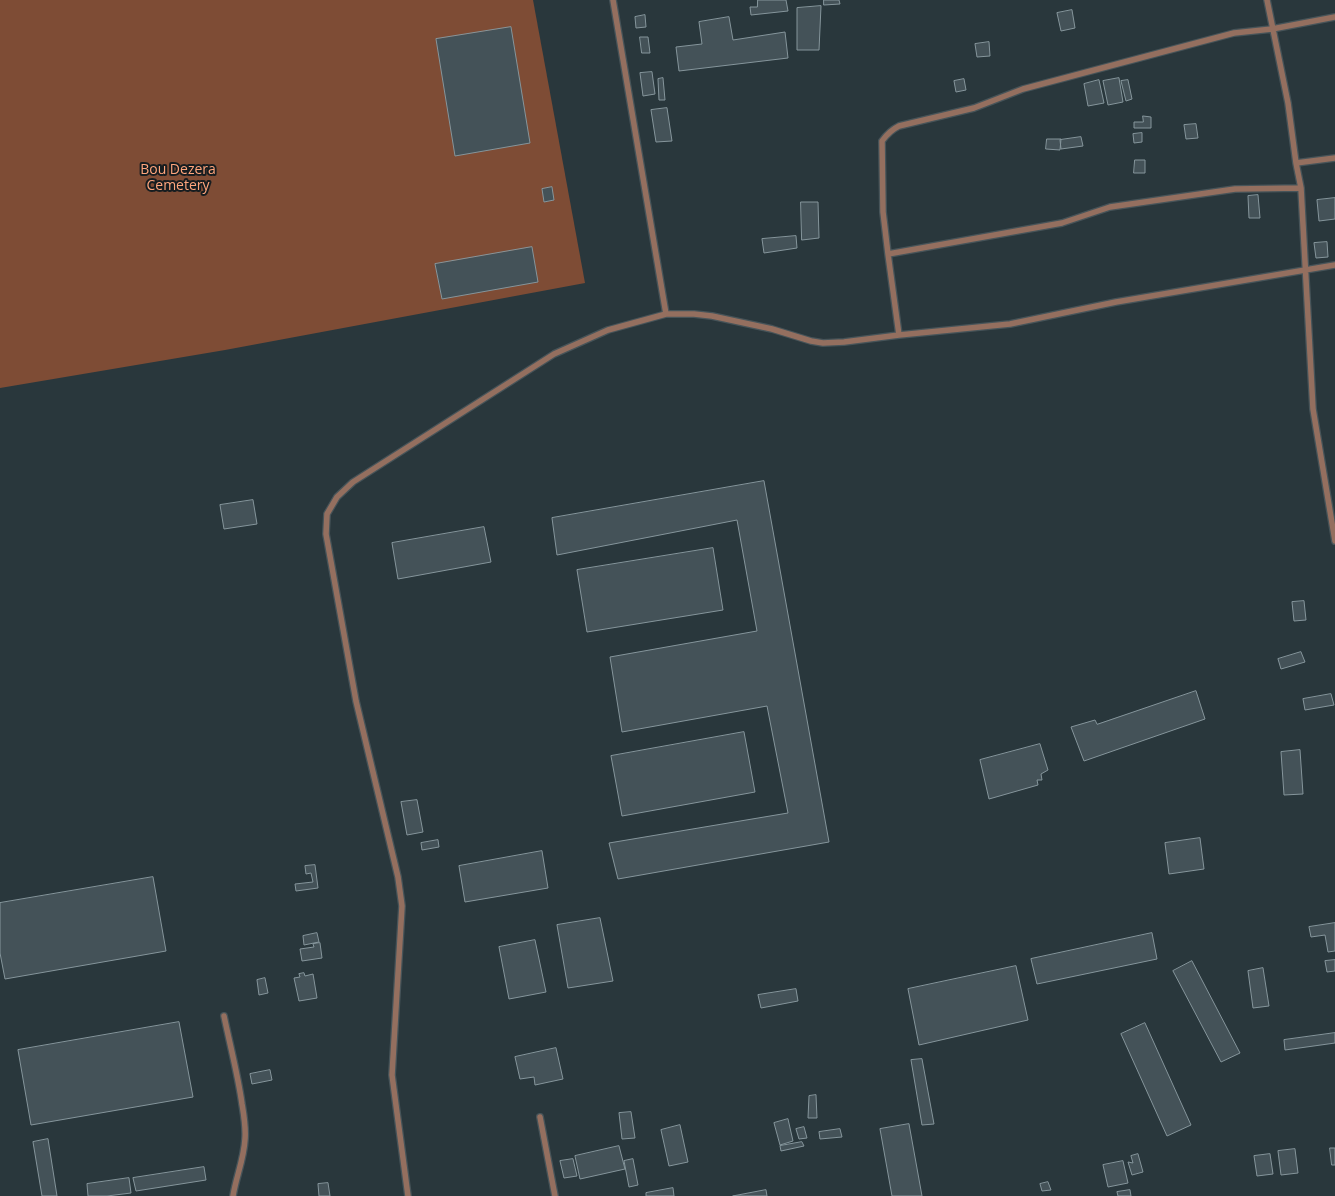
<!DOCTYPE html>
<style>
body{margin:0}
canvas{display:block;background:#29373c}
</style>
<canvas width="1335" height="1196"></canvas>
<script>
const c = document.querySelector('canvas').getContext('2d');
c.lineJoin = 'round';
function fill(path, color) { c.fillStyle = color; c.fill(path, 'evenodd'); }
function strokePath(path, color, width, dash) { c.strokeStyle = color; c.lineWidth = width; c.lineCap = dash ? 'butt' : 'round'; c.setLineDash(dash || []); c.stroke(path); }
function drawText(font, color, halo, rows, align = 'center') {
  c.font = font + ' "Open Sans",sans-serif'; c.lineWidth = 4; c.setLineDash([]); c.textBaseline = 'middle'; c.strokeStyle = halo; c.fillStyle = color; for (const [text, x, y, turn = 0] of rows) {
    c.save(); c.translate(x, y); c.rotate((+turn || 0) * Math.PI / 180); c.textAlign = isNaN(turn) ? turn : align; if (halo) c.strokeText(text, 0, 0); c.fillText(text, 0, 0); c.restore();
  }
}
fill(new Path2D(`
 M 0,0 L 533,0 L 585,283 L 225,350 L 0,388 Z`), '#7e4c35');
const building = new Path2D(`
 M 758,0 L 786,0 L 788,11 L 751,15 L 750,7 L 757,7 Z
 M 824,0 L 839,0 L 840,4 L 824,5 Z
 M 821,6 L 819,50 L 797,50 L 797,8 Z
 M 1072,10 L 1075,28 L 1061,31 L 1057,13 Z
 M 645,15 L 646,27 L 636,28 L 635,17 Z
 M 729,17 L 733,40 L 785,32 L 788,58 L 679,71 L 676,47 L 702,44 L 699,22 Z
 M 511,27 L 530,143 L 455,156 L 436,39 Z
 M 640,37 L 648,37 L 650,53 L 642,53 Z
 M 989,42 L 990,56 L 977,57 L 975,44 Z
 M 652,72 L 655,94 L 643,96 L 640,73 Z
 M 663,78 L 665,100 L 659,100 L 658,79 Z
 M 1119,78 L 1123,102 L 1108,105 L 1103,81 Z
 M 964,79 L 966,90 L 956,92 L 954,81 Z
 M 1099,80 L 1104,103 L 1088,106 L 1084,84 Z
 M 1128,80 L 1132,99 L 1126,101 L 1121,81 Z
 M 667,108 L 672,141 L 656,142 L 651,110 Z
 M 1143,116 L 1151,117 L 1151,128 L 1134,128 L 1134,122 L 1143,122 Z
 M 1196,124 L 1198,138 L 1186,139 L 1184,125 Z
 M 1142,133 L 1142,142 L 1134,143 L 1133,134 Z
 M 1081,137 L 1083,146 L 1061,149 L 1060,140 Z
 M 1047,139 L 1061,139 L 1060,150 L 1046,149 Z
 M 1135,160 L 1145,160 L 1145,173 L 1134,173 Z
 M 552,187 L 554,200 L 544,202 L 542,189 Z
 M 1258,195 L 1260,218 L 1249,218 L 1248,196 Z
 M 1335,198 L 1335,219 L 1319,221 L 1317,200 Z
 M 801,202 L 818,202 L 819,238 L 802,240 Z
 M 796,236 L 797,248 L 764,253 L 762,239 Z
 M 1327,242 L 1328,257 L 1316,258 L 1314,243 Z
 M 532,247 L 538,282 L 442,299 L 435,264 Z
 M 764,481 L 829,842 L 618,879 L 609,843 L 788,813 L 767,706 L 622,732 L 610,657 L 757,631 L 737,520 L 557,555 L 552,518 Z
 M 253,500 L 257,524 L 224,529 L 220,505 Z
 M 484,527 L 491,562 L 398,579 L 392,543 Z
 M 713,548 L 723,610 L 587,632 L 577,570 Z
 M 1304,601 L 1306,620 L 1294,621 L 1292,602 Z
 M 1301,652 L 1305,662 L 1281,669 L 1278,659 Z
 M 1196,691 L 1205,719 L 1084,761 L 1071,727 L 1095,720 L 1097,724 Z
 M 1331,694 L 1334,705 L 1305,710 L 1303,699 Z
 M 744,732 L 755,792 L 622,816 L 611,756 Z
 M 1040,744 L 1048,770 L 1041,774 L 1042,780 L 1037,780 L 1038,785 L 989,799 L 980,760 Z
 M 1300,750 L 1303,794 L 1284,795 L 1281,752 Z
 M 417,800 L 423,832 L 407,835 L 401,802 Z
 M 1200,838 L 1204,869 L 1169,874 L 1165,843 Z
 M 438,840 L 439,847 L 422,850 L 421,843 Z
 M 542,851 L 548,888 L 465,902 L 459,866 Z
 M 315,865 L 318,888 L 296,891 L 295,884 L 313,882 L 311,873 L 306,874 L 305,866 Z
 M 153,877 L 166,951 L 5,979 L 0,953 L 0,903 Z
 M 600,918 L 613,981 L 568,988 L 557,925 Z
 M 1335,923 L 1335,951 L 1328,952 L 1325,935 L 1311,937 L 1309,927 Z
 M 317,933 L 319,942 L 304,945 L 303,936 Z
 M 1152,933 L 1157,959 L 1037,984 L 1031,959 Z
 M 535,940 L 546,992 L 509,999 L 499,947 Z
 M 320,943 L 322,958 L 302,961 L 300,949 L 314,947 L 313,944 Z
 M 1335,960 L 1335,971 L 1327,972 L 1325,961 Z
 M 1192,961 L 1240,1053 L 1221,1062 L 1173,971 Z
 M 1016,966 L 1028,1020 L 919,1045 L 908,989 Z
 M 1263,968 L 1269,1006 L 1253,1008 L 1248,971 Z
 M 304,973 L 305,976 L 313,974 L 317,998 L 299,1001 L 294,978 L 300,977 L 299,974 Z
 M 265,978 L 268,993 L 259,995 L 257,980 Z
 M 796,989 L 798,1001 L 761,1008 L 758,995 Z
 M 179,1022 L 193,1097 L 31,1125 L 18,1050 Z
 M 1145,1023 L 1191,1125 L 1167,1136 L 1121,1034 Z
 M 1335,1033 L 1335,1043 L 1285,1050 L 1284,1040 Z
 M 556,1048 L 563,1079 L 535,1085 L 534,1077 L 520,1079 L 515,1057 Z
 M 922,1059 L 934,1124 L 922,1125 L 911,1060 Z
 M 270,1070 L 272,1080 L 252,1084 L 250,1074 Z
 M 816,1095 L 817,1118 L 808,1118 L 809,1096 Z
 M 631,1112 L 635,1138 L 622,1139 L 619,1113 Z
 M 788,1119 L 793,1141 L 780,1145 L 774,1123 Z
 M 909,1124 L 922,1196 L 892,1196 L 880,1129 Z
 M 680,1125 L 688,1162 L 669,1166 L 661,1130 Z
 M 804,1127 L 807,1138 L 799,1139 L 796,1129 Z
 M 840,1129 L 842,1137 L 820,1139 L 819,1132 Z
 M 48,1139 L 57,1196 L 42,1196 L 33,1142 Z
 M 802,1142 L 804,1146 L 781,1151 L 780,1146 Z
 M 619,1146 L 625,1169 L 580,1179 L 575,1156 Z
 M 1330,1148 L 1335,1148 L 1335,1165 L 1332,1165 Z
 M 1295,1149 L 1298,1173 L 1281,1175 L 1278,1151 Z
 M 1138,1154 L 1143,1172 L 1132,1175 L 1128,1162 L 1133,1163 L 1131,1156 Z
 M 1270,1154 L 1273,1174 L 1257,1176 L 1254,1156 Z
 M 573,1159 L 577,1176 L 564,1178 L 560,1161 Z
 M 633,1159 L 638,1185 L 629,1187 L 624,1161 Z
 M 1123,1161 L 1128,1183 L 1108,1187 L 1103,1165 Z
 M 204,1167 L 206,1180 L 136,1191 L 133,1178 Z
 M 129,1178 L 131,1193 L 107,1196 L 88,1196 L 87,1184 Z
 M 1048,1182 L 1051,1190 L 1042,1191 L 1040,1184 Z
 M 328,1183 L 330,1196 L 319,1196 L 318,1184 Z
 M 673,1188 L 674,1196 L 646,1196 L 646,1193 Z
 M 766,1190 L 767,1196 L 733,1196 Z
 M 1130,1190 L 1131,1196 L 1118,1196 L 1117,1192 Z`);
fill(building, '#445258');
strokePath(building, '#85959b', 1);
const service = new Path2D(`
 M 613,0 L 666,314
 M 1267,0 L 1288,103 L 1296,163 L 1301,188 L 1313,409 L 1335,541
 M 1296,163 L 1335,158
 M 1301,188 L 1235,189 L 1110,207 L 1062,223 L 888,254 L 883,212 L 882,141 C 887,134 891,130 899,126 L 974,108 L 1023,89 L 1234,33 L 1272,29 L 1335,17
 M 888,254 L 899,335
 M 224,1016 C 230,1045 238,1075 242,1104 C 244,1116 246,1127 245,1139 C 244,1159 236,1177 233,1196
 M 540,1117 L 555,1196
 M 408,1196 L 392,1075 L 402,906 L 398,877 L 356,701 L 326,534 L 327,514 L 337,497 L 353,482 L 554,354 L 608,330 L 666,314 L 694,314 L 712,316 L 772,329 L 811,341 L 823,343 L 844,342 L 899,335 L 1010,324 L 1116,302 L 1335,265`);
strokePath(service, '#475459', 8);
strokePath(service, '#946f5f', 5.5);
drawText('14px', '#ffa67d', '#171d20', [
 ["Bou Dezera",178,170],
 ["Cemetery",178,186]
]);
</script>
